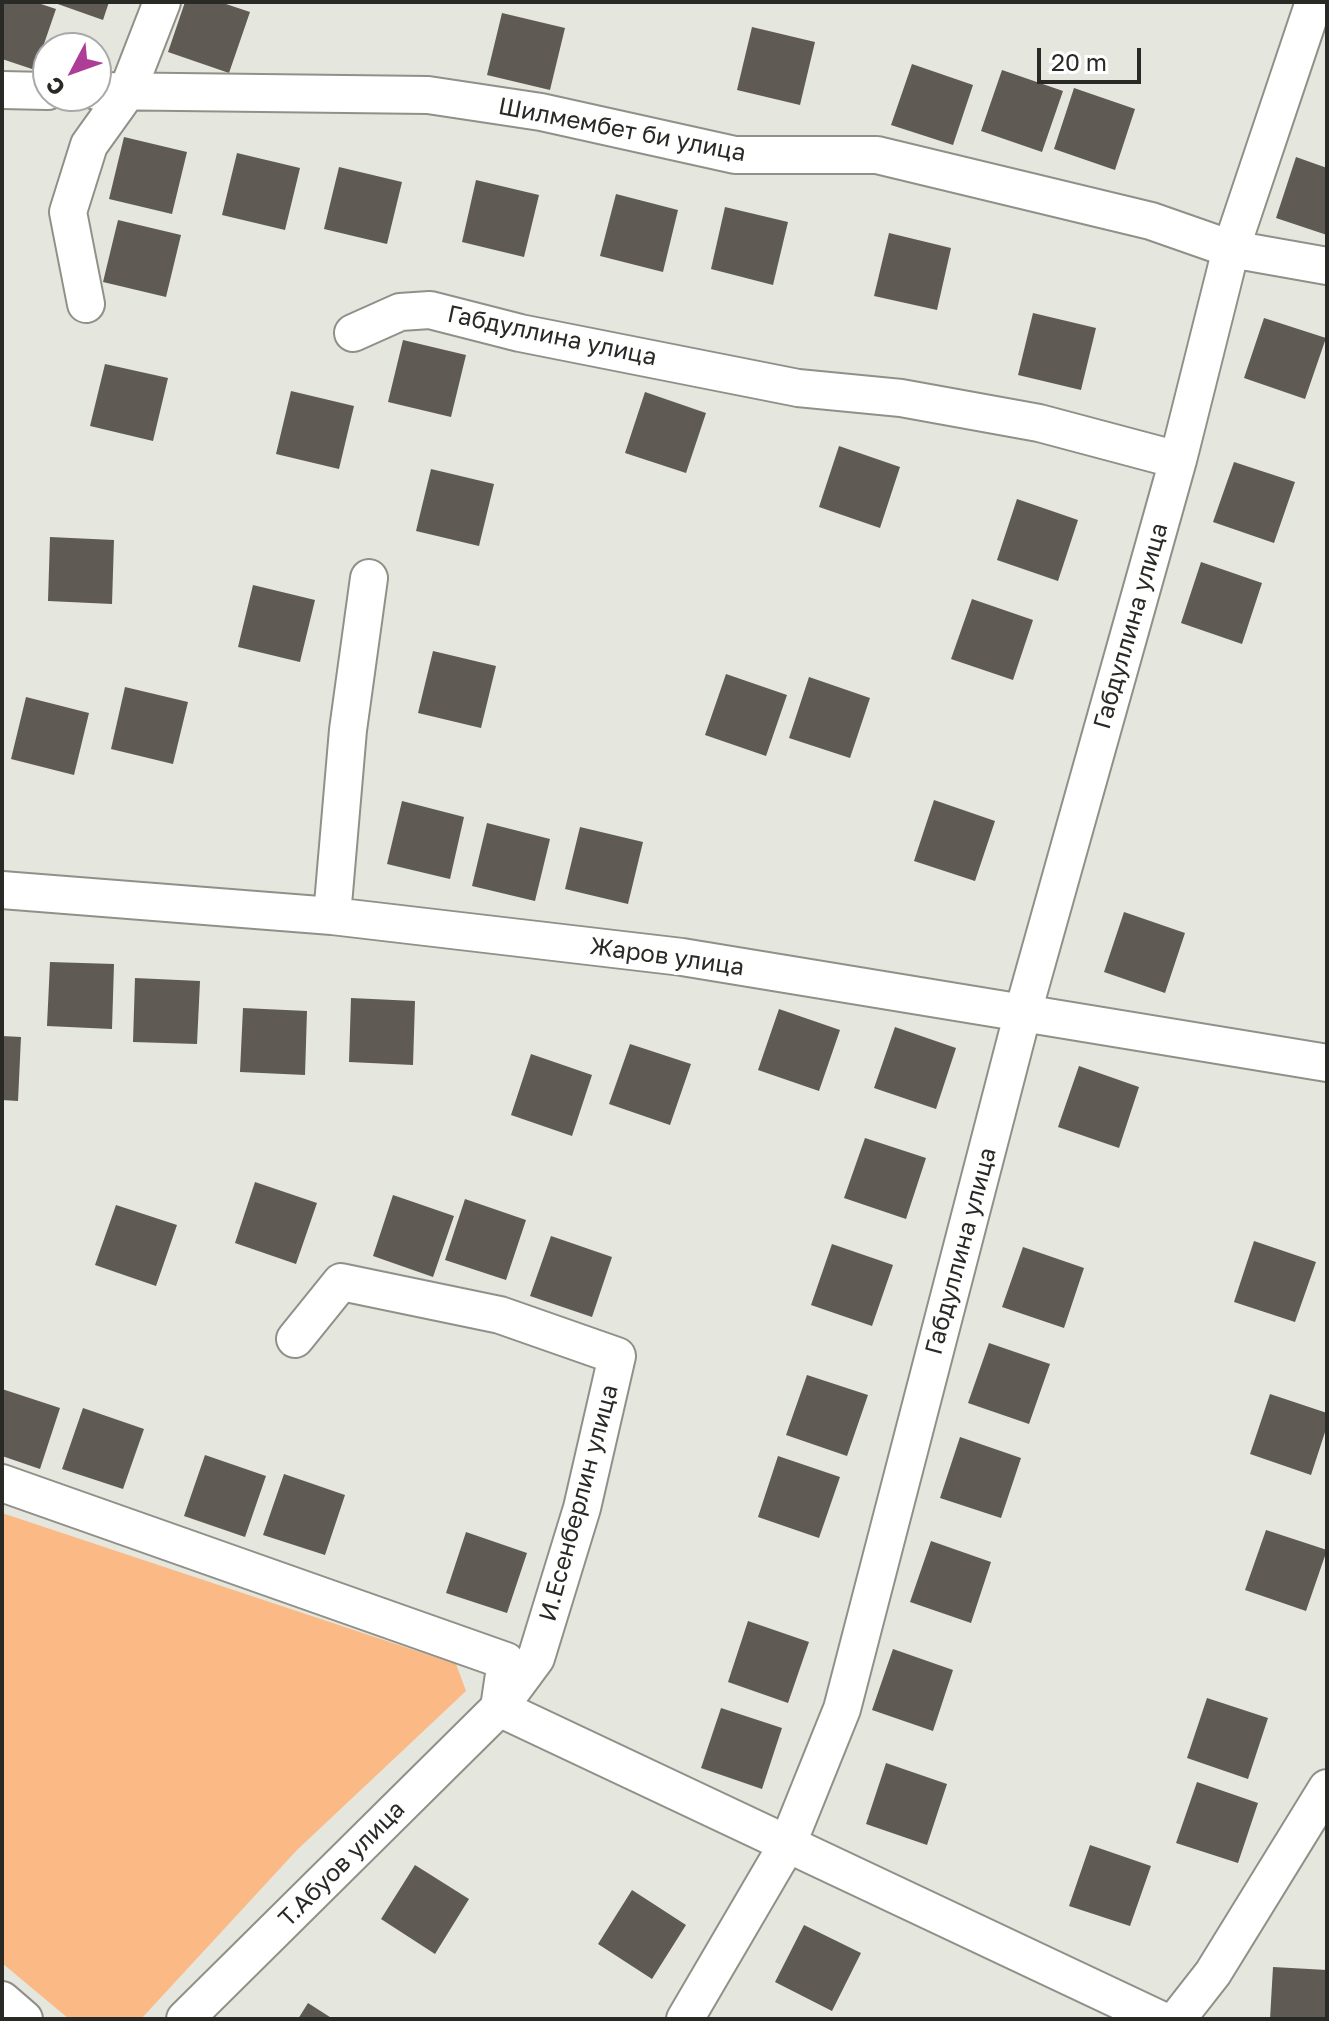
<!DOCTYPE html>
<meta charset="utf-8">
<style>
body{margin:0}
#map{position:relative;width:1329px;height:2021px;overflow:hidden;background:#e5e6dd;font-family:"Golos Text",sans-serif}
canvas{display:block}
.frame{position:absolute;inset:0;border:4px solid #292926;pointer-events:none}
.north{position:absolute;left:32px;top:32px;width:80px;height:80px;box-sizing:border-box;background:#fff;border:2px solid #a9a9a8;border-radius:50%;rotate:229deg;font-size:22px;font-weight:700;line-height:32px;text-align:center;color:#292926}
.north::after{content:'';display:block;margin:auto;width:28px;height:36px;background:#ae3d98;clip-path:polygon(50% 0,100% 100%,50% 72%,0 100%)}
.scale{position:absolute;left:1037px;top:48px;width:104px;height:36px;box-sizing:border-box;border:4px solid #292926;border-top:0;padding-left:10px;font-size:24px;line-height:28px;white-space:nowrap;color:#292926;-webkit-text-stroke:6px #fff;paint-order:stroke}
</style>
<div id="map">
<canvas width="1329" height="2021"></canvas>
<div class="frame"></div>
<div class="north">С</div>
<div class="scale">20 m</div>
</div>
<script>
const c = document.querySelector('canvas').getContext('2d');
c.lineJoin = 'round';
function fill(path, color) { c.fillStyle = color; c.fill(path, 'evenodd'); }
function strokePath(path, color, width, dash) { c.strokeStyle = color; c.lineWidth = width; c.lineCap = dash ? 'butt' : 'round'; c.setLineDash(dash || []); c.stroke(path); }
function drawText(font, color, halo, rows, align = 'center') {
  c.font = font + ' "Golos Text",sans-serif'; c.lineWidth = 8; c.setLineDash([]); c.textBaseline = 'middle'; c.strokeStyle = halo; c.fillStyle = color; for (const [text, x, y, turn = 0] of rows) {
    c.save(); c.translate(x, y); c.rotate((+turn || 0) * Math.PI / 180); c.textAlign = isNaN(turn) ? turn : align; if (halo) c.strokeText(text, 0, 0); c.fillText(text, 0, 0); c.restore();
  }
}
fill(new Path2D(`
 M 2,1513 L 456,1664 L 466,1691 L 297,1850 L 141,2019 L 69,2019 L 2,1963 Z`), '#fbb986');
fill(new Path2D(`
 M 2,2 L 35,2 L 56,9 L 35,70 L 2,59 Z
 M 52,2 L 109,2 L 103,20 Z
 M 185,2 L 220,2 L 250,12 L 229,73 L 168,52 Z
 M 502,13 L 565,28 L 550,90 L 487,75 Z
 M 752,27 L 815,42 L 800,105 L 737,90 Z
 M 912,64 L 973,85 L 953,145 L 891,125 Z
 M 1002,70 L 1063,91 L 1042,152 L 981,131 Z
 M 1074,88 L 1135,109 L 1115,170 L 1054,149 Z
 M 124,137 L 187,152 L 172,214 L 109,199 Z
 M 237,153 L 300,168 L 285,230 L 222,215 Z
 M 1296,157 L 1327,168 L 1327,235 L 1276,218 Z
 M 339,167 L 402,182 L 387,244 L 324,229 Z
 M 476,180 L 539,195 L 524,257 L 462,242 Z
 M 616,194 L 678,210 L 663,272 L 600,256 Z
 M 725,207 L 788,222 L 773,285 L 711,269 Z
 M 118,220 L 181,235 L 166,297 L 103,282 Z
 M 889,233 L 951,248 L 937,310 L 874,296 Z
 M 1033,313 L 1096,328 L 1081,390 L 1018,375 Z
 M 1264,318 L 1326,338 L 1305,399 L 1244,378 Z
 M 403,340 L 466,355 L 451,417 L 388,402 Z
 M 105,364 L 168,378 L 153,441 L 90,426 Z
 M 291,391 L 354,406 L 339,469 L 276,454 Z
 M 645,392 L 706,413 L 686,473 L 625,453 Z
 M 839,446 L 900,467 L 880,528 L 819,507 Z
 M 1234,462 L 1295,482 L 1274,543 L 1213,522 Z
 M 431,469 L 494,484 L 479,546 L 416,531 Z
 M 1017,499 L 1078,520 L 1058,581 L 997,560 Z
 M 50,537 L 114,540 L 112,604 L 48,601 Z
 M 1201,562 L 1262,583 L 1242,644 L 1181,623 Z
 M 253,585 L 315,600 L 300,662 L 238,647 Z
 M 972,599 L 1033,620 L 1013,680 L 951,659 Z
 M 433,651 L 496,666 L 481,728 L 418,713 Z
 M 726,674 L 787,695 L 766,756 L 705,735 Z
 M 809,677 L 870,698 L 850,758 L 789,738 Z
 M 125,687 L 188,702 L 173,764 L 111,749 Z
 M 26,697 L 89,713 L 74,775 L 11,759 Z
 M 934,800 L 995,821 L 975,881 L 914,861 Z
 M 402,801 L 464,817 L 450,879 L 387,864 Z
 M 487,823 L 550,839 L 535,901 L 472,886 Z
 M 580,827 L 643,842 L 628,904 L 565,889 Z
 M 1124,912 L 1185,933 L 1165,993 L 1104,972 Z
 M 50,962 L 114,964 L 112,1029 L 47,1026 Z
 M 135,978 L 200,981 L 197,1044 L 133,1042 Z
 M 351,998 L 415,1001 L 413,1065 L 349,1062 Z
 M 243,1008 L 307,1011 L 305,1075 L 240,1072 Z
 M 779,1009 L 840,1030 L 819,1091 L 758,1070 Z
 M 895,1027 L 956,1048 L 936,1109 L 874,1088 Z
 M 2,1036 L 21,1037 L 18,1101 L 2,1100 Z
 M 630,1044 L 691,1064 L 670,1125 L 609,1104 Z
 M 531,1054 L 592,1075 L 572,1136 L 511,1115 Z
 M 1079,1066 L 1139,1087 L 1119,1148 L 1058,1127 Z
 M 865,1138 L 926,1158 L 906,1219 L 844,1198 Z
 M 255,1182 L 317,1203 L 296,1264 L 235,1243 Z
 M 393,1195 L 454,1216 L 433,1277 L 373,1256 Z
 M 465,1199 L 526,1220 L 506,1280 L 445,1260 Z
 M 116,1205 L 177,1225 L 156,1286 L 95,1265 Z
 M 551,1236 L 612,1257 L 592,1317 L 530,1296 Z
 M 1254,1241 L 1316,1262 L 1295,1322 L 1234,1302 Z
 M 832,1244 L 893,1265 L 872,1326 L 811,1305 Z
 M 1023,1247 L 1084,1268 L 1064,1328 L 1002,1307 Z
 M 989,1343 L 1050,1364 L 1029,1424 L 968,1403 Z
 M 807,1375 L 868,1395 L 847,1456 L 786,1435 Z
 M 2,1389 L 60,1408 L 40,1469 L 2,1456 Z
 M 1270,1394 L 1327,1413 L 1327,1426 L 1311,1475 L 1250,1454 Z
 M 83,1408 L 144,1429 L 123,1489 L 62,1469 Z
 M 960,1437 L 1021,1458 L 1001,1518 L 940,1498 Z
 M 205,1455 L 266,1476 L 245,1537 L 184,1516 Z
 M 778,1456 L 840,1477 L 819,1538 L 758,1517 Z
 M 284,1474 L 345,1495 L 325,1555 L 263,1535 Z
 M 1266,1530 L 1327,1550 L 1306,1611 L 1245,1590 Z
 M 466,1532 L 527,1553 L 507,1613 L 446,1593 Z
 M 931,1541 L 991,1562 L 971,1623 L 910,1602 Z
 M 748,1621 L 809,1642 L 788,1703 L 728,1682 Z
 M 893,1649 L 953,1670 L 933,1731 L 872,1710 Z
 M 1207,1698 L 1268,1718 L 1248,1779 L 1187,1758 Z
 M 721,1708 L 782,1728 L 762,1789 L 701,1768 Z
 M 886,1763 L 947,1784 L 927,1845 L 866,1824 Z
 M 1197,1782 L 1258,1803 L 1238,1863 L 1176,1843 Z
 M 1090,1845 L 1151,1866 L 1130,1926 L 1069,1906 Z
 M 415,1865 L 469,1899 L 435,1954 L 381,1919 Z
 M 632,1890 L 686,1925 L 652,1979 L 598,1944 Z
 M 804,1925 L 861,1953 L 832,2011 L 775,1982 Z
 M 1273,1967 L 1327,1970 L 1327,2019 L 1270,2019 Z
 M 308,2003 L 333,2019 L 298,2019 Z`), '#5f5b54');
const minor = new Path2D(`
 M 2,90 L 48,91
 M 96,91 L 428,95 L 541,112 L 735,155 L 877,155 L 1151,221 L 1231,249 L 1327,266
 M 86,304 L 68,212 L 89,145 L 127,92 L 162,2
 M 353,333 L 400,312 L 430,310 L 520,333 L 798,388 L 901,398 L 1039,423 L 1178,460
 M 2,890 L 332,916 L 682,957 L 1327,1063
 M 332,916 L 348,730 L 369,578
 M 2,1483 L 506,1661 L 499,1708 L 1159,2019
 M 2,2000 L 24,2019
 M 185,2019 L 499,1708 L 536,1658 L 582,1508 L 617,1356 L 500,1315 L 341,1282 L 295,1339
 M 685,2019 L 788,1843 L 842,1709 L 1023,1012 L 1178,460 L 1231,249 L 1314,2
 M 1177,2019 L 1213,1973 L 1327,1788`);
strokePath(minor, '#8f9188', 40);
strokePath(minor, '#fff', 36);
drawText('24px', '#292926', '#fff', [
 ["Шилмембет би улица",622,130,11],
 ["Габдуллина улица",552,336,12],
 ["Габдуллина улица",1131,626,-74],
 ["Жаров улица",667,957,8],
 ["Габдуллина улица",961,1251,-75],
 ["И.Есенберлин улица",579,1503,-75],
 ["Т.Абуов улица",342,1864,-45]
]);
</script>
